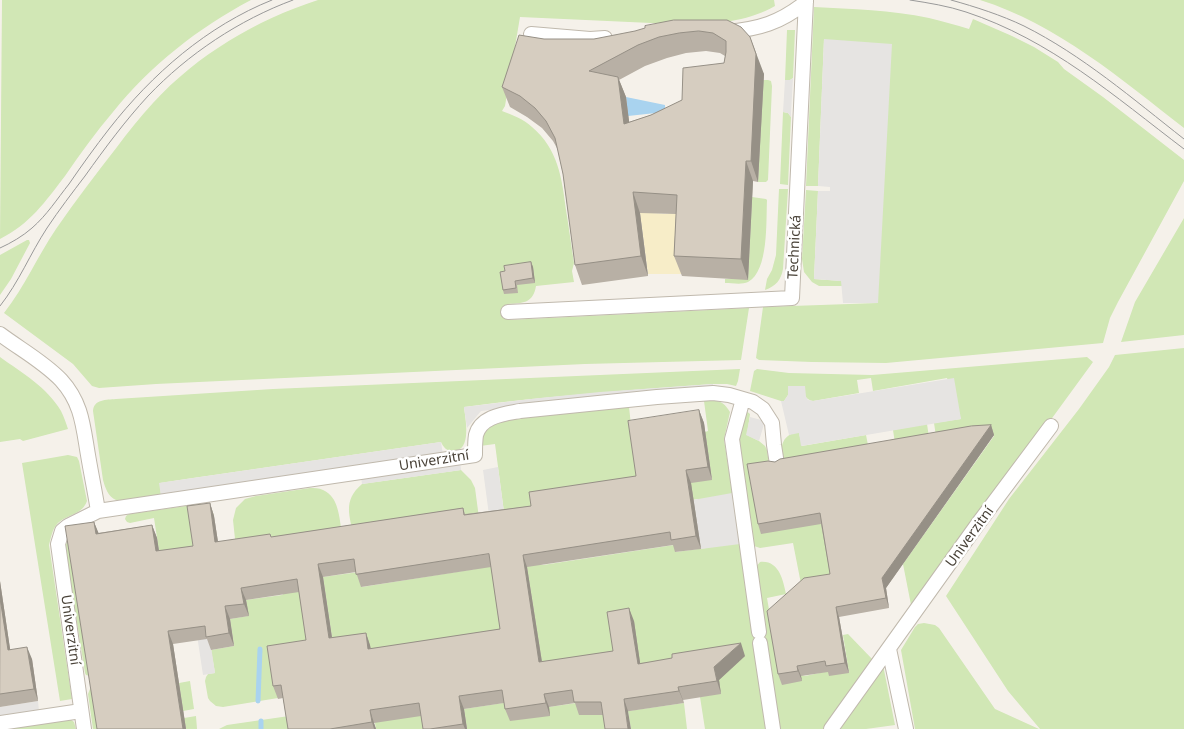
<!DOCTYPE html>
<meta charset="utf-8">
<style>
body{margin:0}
canvas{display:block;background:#f5f1ea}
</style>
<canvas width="1184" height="729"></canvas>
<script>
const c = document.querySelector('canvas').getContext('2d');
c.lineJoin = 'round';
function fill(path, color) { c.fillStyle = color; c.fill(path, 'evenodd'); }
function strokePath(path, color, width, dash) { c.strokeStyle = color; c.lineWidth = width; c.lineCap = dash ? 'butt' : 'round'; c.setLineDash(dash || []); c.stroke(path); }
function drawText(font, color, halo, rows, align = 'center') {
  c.font = font + ' "Noto Sans",sans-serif'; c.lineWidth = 5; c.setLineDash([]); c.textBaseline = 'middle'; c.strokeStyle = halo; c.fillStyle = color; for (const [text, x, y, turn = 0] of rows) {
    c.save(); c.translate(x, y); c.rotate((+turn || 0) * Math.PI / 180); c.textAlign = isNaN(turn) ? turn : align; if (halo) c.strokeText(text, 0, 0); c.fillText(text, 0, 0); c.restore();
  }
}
fill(new Path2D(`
 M 2,0 L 251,0 C 198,28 151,65 113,112 C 96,132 80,154 65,176 C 45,202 30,224 0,239 Z
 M 318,0 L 774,0 L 775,6 C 751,20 722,23 695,25 L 520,17 L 505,106 L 502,111 C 512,115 524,119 532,127 C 558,149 562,178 566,210 C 569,227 571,245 574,263 L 572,271 L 574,282 L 536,286 C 533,304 522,303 508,304 L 508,320 L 749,308 L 741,360 L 585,364 L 156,384 L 99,388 L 92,386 L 73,364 L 4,313 C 25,286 37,257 56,229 C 75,201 96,174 117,147 C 128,132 140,117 153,103 C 197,55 256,20 318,0 Z
 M 980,0 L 1184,0 L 1184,128 C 1121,79 1057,24 980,0 Z
 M 814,7 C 852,9 891,10 929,18 C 942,21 956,25 969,29 L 973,19 L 1012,36 L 1034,47 L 1058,62 L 1064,69 L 1103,97 L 1184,160 L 1184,181 L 1118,302 L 1110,318 L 1103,343 L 886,363 L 812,362 L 759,360 L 756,358 L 763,307 L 878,303 L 824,39 L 818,186 L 806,186 Z
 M 787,30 L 795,30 L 793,78 L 790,80 L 785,80 Z
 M 763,80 L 768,80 L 771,81 L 772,86 L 768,180 L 766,182 L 758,182 Z
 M 783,112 L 788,113 L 791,117 L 788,185 L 780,184 Z
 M 779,189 L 788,189 L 783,269 C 781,280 776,286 765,290 L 767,279 L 772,270 L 776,255 Z
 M 806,190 L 818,191 L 814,279 L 842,281 L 842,286 L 819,286 L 812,282 L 804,272 L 802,259 Z
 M 752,197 L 766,199 L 767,200 C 766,220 769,271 748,282 C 742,285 732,283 725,283 L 725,279 L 748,279 Z
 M 1184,218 L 1184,335 L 1121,342 L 1135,302 Z
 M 27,240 L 29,240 L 30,243 L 11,279 L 0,295 L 0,255 Z
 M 1184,348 L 1184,729 L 1040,729 L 1008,691 L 946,596 L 1009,499 L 1079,409 L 1109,367 L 1115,355 Z
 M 0,357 C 22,373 47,387 61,411 C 64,417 66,423 68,429 L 23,441 L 20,439 L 0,442 Z
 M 1087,357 L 1093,362 L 912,610 L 903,564 L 994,436 L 937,443 L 934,423 L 961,419 L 947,378 L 873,391 L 871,378 L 857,380 L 859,393 L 813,401 C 804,399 805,395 805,386 L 788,395 L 784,401 L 781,401 L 750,391 L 754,371 L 757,369 L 789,373 L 872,375 Z
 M 740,369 L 738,381 L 736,386 L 727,384 L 713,384 C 630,390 547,396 464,407 C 465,418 473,452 452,451 C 447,451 443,447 441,442 L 186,479 L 160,483 L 161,496 C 152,497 124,503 116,500 C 108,497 105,487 103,480 L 93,411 C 94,399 106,400 116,399 L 273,389 Z
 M 712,400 C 722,401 725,404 730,412 L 724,439 L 768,729 L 705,729 L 700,697 L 721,693 L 617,664 L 545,683 L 526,561 L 543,565 L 674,545 L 676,552 L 706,548 L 698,499 L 670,503 L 538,534 L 504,512 L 495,444 L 480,446 L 480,441 L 487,427 L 503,419 L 553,414 L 629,407 L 632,434 L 712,480 L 705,432 L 708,431 L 704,401 Z
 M 744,409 L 750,414 L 747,435 L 759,441 L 765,446 L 767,450 L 770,471 L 823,524 L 834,586 L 802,589 L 793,543 L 760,548 L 754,546 L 736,439 Z
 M 927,424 L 930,444 L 896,450 L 893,430 Z
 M 793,433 L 799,433 L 802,446 L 866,435 L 870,455 L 783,469 C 782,455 777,440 793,433 Z
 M 68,455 L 77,457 L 79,461 L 87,501 C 82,515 68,514 58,523 C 52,529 51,538 49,545 L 72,699 L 60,701 L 22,463 Z
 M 461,470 L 471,480 L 475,488 L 479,518 L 354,538 C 350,516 342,501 362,484 Z
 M 310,488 C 314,488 319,488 323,490 C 339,497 339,517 342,533 L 235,539 L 233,520 L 236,508 L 245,499 L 256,496 Z
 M 200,504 C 208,506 212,507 214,516 L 191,519 L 197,558 L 161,564 L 154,518 L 130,523 L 127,522 L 125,519 L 126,516 L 129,514 Z
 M 70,538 L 90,676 L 86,675 L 85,673 L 65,547 L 67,542 Z
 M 492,558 L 511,680 L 334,651 L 323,577 L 359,572 L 362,587 L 475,569 Z
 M 760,562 C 779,560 783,580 786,594 L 767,598 L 782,684 L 801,675 L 805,676 L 824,672 L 824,671 L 849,673 L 843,635 L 848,634 L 874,661 L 824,729 L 779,729 L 755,568 Z
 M 300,580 L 311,653 L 278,698 L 223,707 L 216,706 L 210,701 L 208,698 L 205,681 L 206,677 L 208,674 L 215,673 L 211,650 L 234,646 L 230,619 L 248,616 L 246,600 L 282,595 Z
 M 924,623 L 935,625 L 939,628 L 995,709 L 1039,729 L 915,729 L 901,650 L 915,627 L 918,624 Z
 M 883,665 L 895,725 L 866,729 L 839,729 Z
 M 190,681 L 194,709 L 183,711 L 179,683 Z
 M 92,687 L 99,729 L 93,729 L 88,694 L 90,689 Z
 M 604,699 L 608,729 L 467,729 L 464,709 L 503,703 L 549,707 Z
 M 684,703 L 687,729 L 631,729 L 628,711 Z
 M 372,705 L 424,715 L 426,729 L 376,729 Z
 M 196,716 L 197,729 L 186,729 L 184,718 Z
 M 289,716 L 291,729 L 219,729 L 227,725 Z
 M 70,719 L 74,722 L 76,729 L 0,729 Z`), '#d1e7b5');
fill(new Path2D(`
 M 685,197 L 682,274 L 648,274 L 638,198 L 652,213 L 668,214 Z`), '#f7edc8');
fill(new Path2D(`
 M 824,39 L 892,44 L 878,303 L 843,303 L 841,281 L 814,279 L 818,191 L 830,191 L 830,187 L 818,186 Z
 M 793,78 L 791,113 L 791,117 L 788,113 L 783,112 L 785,80 L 790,80 Z
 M 954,378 L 961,419 L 801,446 L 799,433 L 789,435 L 781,401 L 784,401 L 788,395 L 788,386 L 805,386 L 806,397 L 808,400 L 813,401 Z
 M 713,384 L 713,390 L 541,404 L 481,411 L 467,428 L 464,407 L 540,398 L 600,392 Z
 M 750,417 L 765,421 L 759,441 L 746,435 Z
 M 441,442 L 443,455 L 161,496 L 159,483 Z
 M 460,461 L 461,470 L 362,484 L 361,477 Z
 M 498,467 L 504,513 L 489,515 L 483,470 Z
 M 732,493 L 740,544 L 701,549 L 693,500 Z
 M 207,620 L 215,673 L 203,675 L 197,635 Z
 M 38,701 L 39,711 L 0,717 L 0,707 Z`), '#e6e4e2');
fill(new Path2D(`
 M 626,97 L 665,105 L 665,112 L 628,116 Z`), '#a9d3ef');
strokePath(new Path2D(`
 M 258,701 L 260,649
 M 261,721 L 261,729`), '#a9d3ef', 5);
const street = new Path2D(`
 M 726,32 C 759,29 780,23 806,2
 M 531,34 L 590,39 L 605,38
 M 508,312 L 792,298 L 806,0
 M 0,334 C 20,349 44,362 61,380 C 82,403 83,426 88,455 C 91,473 95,492 98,511 L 68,526 L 62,531 L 58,544 L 84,729
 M 743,399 L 732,439 L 759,632
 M 98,511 L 475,455 C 475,448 475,441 476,435 C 481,416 504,414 520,411 L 657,397 L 713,393 L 729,395 L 753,402 L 763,409 L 772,423 L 774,445 L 777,464
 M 760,643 L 773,729
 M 889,649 L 906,729
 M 0,723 L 81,711
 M 831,729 L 977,525 L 1051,426`);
strokePath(street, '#c0b9ad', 16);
strokePath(street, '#fff', 14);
strokePath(new Path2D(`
 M 910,0 C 929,3 948,6 966,12 C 1051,40 1114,96 1184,149
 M 951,0 C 976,7 1001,15 1024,26 C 1082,55 1133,99 1184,139
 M 0,248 C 11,243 23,236 32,228 C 47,215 57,199 69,184 C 82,165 95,147 109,129 C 152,74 207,26 272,0
 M 0,306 C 19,282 30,254 47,228 C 59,210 72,193 85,176 C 105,148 125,121 148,96 C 188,54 239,20 293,0`), '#999', 1);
fill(new Path2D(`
 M 727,20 L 764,74 L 758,182 L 753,181 L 748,280 L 682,276 L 674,256 L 676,214 L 640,213 L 648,276 L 582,285 L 575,265 L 563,174 L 558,150 L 553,141 L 542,128 L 527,117 L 510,107 L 502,87 L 544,39 L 594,39 ZM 706,51 L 720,53 L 725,56 L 724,63 L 682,100 L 651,115 L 629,122 L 626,97 L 619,80 L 645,66 L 667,58 L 686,53 Z
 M 531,262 L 533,267 L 535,283 L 517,285 L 518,293 L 504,294 L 503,290 L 505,271 Z
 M 699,410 L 704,423 L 712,480 L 691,483 L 701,549 L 675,552 L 673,545 L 527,567 L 542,662 L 613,651 L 634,621 L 640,663 L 745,656 L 719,680 L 721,694 L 683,700 L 684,703 L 603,715 L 579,715 L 575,703 L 549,707 L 550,716 L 510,721 L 505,709 L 504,703 L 464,709 L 467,729 L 423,729 L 421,716 L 374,723 L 376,729 L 288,729 L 283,698 L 278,699 L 273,686 L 306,640 L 299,592 L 246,600 L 249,616 L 230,619 L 234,646 L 211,650 L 207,639 L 173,644 L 186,729 L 97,729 L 94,522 L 98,533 L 152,525 L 157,538 L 159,551 L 193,546 L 210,503 L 214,516 L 218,542 L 272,537 L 463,508 L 465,514 L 531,506 L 636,476 ZM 491,567 L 500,629 L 371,649 L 366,633 L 332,638 L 323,577 L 356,572 L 361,587 Z
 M 991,425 L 994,435 L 886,588 L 889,608 L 839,617 L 849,673 L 829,676 L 828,672 L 801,676 L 802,681 L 782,685 L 778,674 L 830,574 L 821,524 L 761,534 L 758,524 Z
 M 0,581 L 10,649 L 32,659 L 38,701 L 0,707 Z`), '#b8b0a5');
fill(new Path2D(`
 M 750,37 L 764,74 L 758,182 L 751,161 Z
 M 618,77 L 626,97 L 632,144 L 624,124 Z
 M 746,161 L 753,181 L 748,280 L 741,259 Z
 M 633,192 L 640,213 L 648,276 L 641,256 Z
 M 531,262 L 533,267 L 535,283 L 533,278 Z
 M 699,410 L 704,423 L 712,480 L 708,467 Z
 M 991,425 L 994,435 L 886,588 L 889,608 L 886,598 L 882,578 Z
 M 686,470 L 691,483 L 701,549 L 696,536 Z
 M 210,503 L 214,516 L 220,555 L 215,542 Z
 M 94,522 L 99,534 L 96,534 Z
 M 152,525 L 157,538 L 161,564 L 156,551 Z
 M 523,555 L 527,567 L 544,675 L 539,662 Z
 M 318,564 L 323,577 L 334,651 L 329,638 Z
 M 0,581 L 12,662 L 8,650 L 0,598 Z
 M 241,588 L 246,600 L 249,616 L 244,604 Z
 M 225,606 L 230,619 L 234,646 L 229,633 Z
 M 836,607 L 839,617 L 849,673 L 845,663 Z
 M 629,608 L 634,621 L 642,676 L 638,664 Z
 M 168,631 L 173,644 L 186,729 L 183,729 Z
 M 366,633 L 370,645 L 373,662 L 368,649 Z
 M 741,643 L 745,656 L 719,680 L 721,694 L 717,681 L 714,667 Z
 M 27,647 L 32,659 L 38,701 L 34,689 Z
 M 797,666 L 801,676 L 802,681 L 798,671 Z
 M 678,687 L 683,700 L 684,703 L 679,691 Z
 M 544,694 L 549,707 L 550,716 L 546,703 Z
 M 459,696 L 464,709 L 467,729 L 465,729 L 463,724 Z
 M 624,699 L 628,711 L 631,729 L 628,729 Z
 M 370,710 L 374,723 L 376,729 L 374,729 L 372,722 Z`), '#969086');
const building = new Path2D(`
 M 674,20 L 727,20 L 741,27 L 750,37 L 756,54 L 751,161 L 746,161 L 741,259 L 674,256 L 677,195 L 633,192 L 641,256 L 575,265 L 563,174 L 555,138 L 546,121 L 535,108 L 520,96 L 502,87 L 519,35 L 544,39 L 594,39 L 635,31 L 645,28 L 645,26 ZM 699,31 L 713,33 L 726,41 L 726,52 L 724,63 L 683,68 L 682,100 L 651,115 L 624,124 L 618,77 L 589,71 L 638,45 L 659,37 L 679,33 Z
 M 531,262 L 533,278 L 515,281 L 516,288 L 503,290 L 500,272 L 505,271 L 504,266 Z
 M 699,410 L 708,467 L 686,470 L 696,536 L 671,540 L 670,532 L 523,555 L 539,662 L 613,651 L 607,612 L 629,608 L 638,664 L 672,658 L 672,654 L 741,643 L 714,667 L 717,681 L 678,687 L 679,691 L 624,699 L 628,729 L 605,729 L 601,702 L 574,702 L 572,690 L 544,694 L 546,703 L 505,709 L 502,690 L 459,696 L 463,724 L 430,729 L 423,729 L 419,703 L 370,710 L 372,722 L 330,729 L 288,729 L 281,685 L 273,686 L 267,646 L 306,640 L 297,579 L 241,588 L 244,604 L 225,606 L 229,633 L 206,637 L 205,626 L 168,631 L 183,729 L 97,729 L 65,526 L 94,522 L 96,534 L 152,525 L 156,551 L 193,546 L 187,506 L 210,503 L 215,542 L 270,534 L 271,537 L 463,508 L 464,515 L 531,506 L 529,492 L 636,476 L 628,421 ZM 489,554 L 500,629 L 368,649 L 366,633 L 329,638 L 318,564 L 354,559 L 356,574 Z
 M 991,425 L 882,578 L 886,598 L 836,607 L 845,663 L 826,666 L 825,661 L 797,666 L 798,671 L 778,674 L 767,611 L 804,578 L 830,574 L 820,513 L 758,524 L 747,464 L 768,461 L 775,462 L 780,459 L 971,426 Z
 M 0,598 L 8,650 L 27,647 L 34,689 L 0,694 Z`);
fill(building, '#d6cdc0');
strokePath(building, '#969086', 1);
drawText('14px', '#494238', '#fff', [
 ["Technická",795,247,-87],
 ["Univerzitní",434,461,-9],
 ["Univerzitní",970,537,-54],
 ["Univerzitní",70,630,82]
]);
</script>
